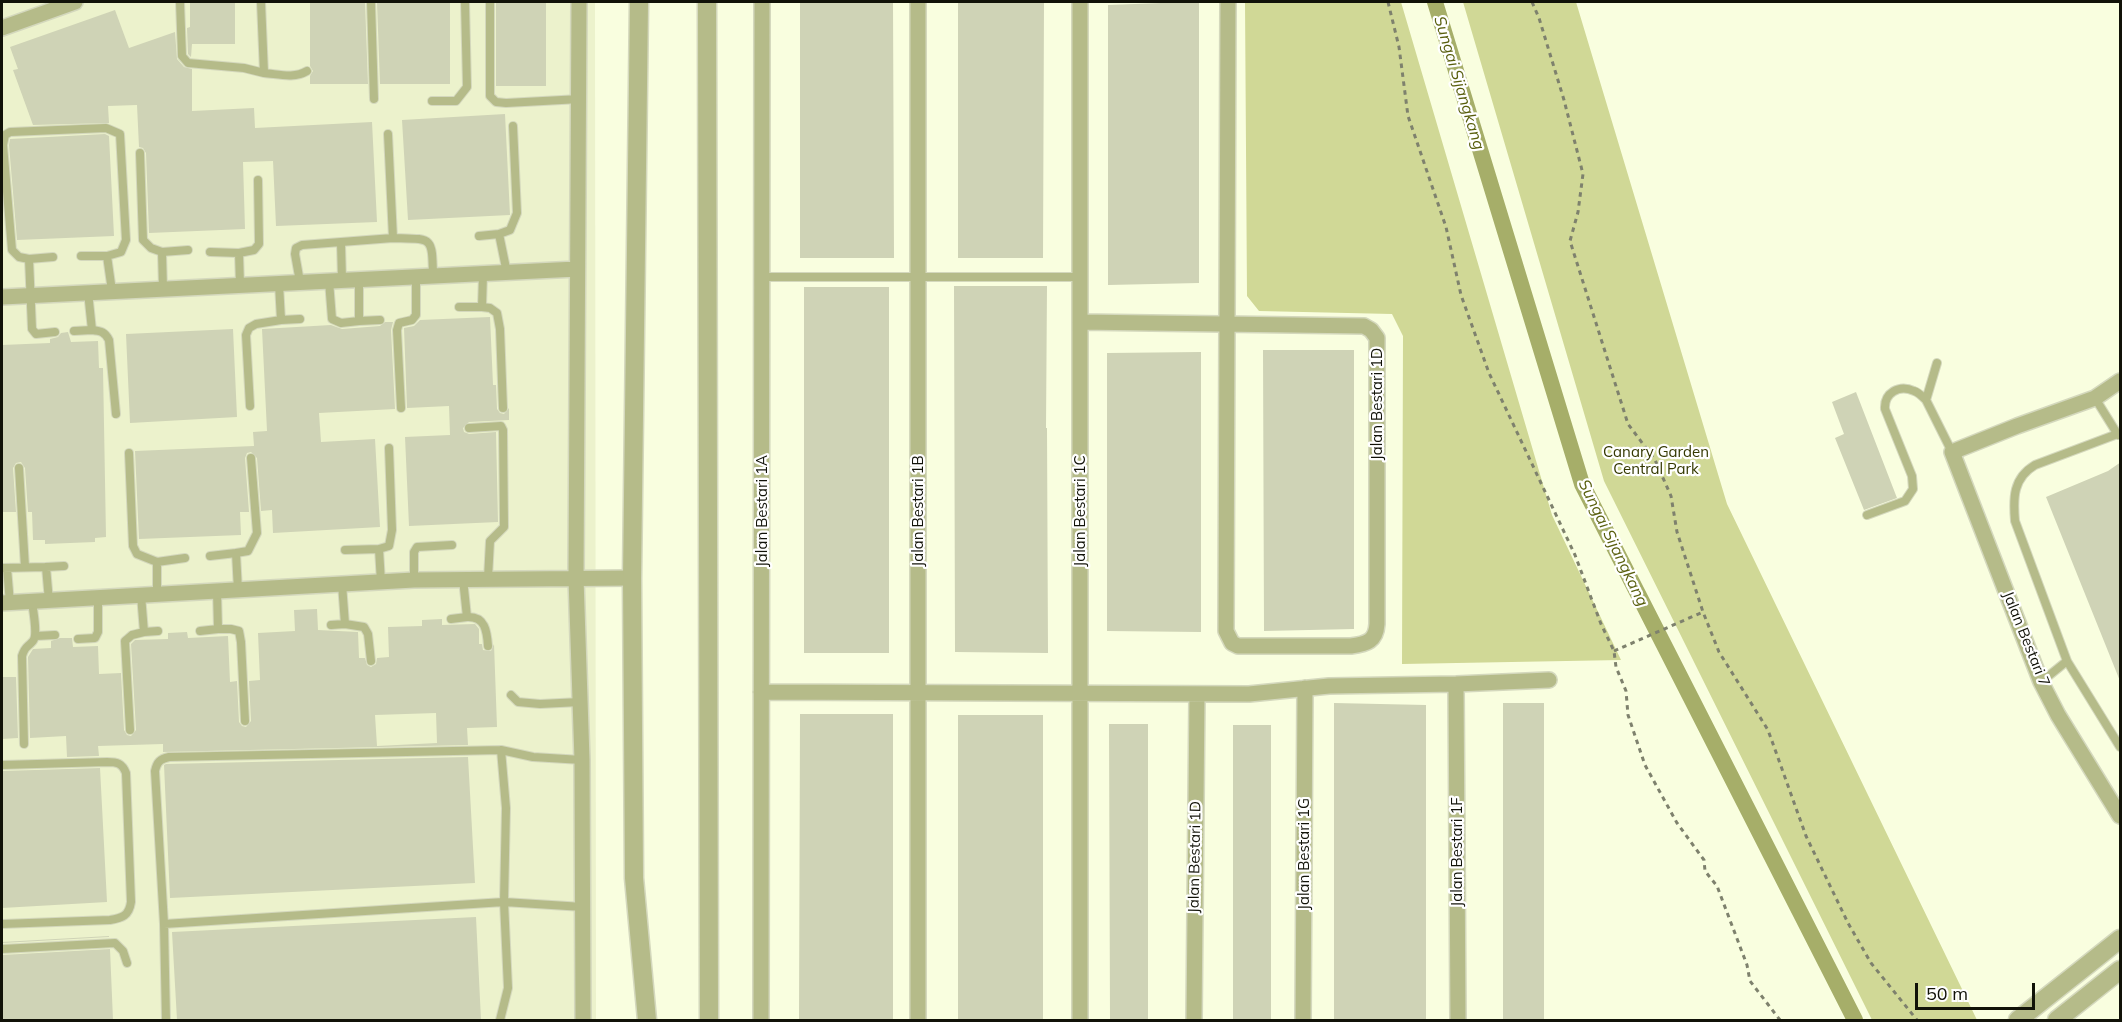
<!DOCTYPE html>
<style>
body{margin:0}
#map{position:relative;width:2122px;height:1022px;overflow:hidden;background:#f9fedf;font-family:Mulish,sans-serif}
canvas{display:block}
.frame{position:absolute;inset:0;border:3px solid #111208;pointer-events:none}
.scale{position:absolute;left:1915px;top:983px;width:120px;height:27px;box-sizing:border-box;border:3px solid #111208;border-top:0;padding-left:8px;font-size:18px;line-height:21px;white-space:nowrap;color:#111208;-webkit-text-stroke:4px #fff;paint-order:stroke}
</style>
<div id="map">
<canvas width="2122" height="1022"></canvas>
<div class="frame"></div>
<div class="scale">50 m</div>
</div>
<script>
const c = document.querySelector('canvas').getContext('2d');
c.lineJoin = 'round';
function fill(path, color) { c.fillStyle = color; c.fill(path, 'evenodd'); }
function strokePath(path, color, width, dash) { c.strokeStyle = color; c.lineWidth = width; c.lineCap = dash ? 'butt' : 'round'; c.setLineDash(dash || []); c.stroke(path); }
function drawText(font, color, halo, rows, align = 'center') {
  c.font = font + ' Mulish,sans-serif'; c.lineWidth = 4.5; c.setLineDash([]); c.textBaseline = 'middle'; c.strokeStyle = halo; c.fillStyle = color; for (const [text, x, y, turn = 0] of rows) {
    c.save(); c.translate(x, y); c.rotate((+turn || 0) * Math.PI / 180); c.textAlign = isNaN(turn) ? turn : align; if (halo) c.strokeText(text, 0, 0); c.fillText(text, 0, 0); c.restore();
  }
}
fill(new Path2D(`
 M 2,2 L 595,2 L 596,1020 L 2,1020 Z`), '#ecf2cc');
fill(new Path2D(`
 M 1245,2 L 1401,2 L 1552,515 L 1621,660 L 1402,664 L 1403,336 L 1392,314 L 1259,311 L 1247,296 Z
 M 1463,2 L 1576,2 L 1727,504 L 1977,1020 L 1872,1020 L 1604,481 Z`), '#d0d896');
strokePath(new Path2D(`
 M 1435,2 L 1582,484 L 1855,1020`), '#a6ae69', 16);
fill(new Path2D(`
 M 190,2 L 235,2 L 235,44 L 192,44 L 191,57 L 188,54 L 187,28 L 190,27 Z
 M 310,2 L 365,2 L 368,84 L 310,84 L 310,76 L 313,71 L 310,66 Z
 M 377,2 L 450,2 L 450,84 L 380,84 Z
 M 496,2 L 546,2 L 546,86 L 496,86 Z
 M 800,2 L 893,2 L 894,258 L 800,258 Z
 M 958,2 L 1044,2 L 1043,258 L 958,258 Z
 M 1161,3 L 1199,3 L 1199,283 L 1108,285 L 1108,5 Z
 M 115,10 L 129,48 L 175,32 L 177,59 L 184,67 L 192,69 L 192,111 L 254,108 L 255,128 L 372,122 L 377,222 L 276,226 L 273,161 L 243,162 L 245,229 L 149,233 L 146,153 L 143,148 L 139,147 L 137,105 L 108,106 L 109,123 L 33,125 L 13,70 L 18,69 L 10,47 Z
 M 505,114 L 510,215 L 408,220 L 402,120 Z
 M 105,134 L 109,136 L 114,236 L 17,240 L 9,145 L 10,139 Z
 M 954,286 L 1047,286 L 1046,428 L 1047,428 L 1048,653 L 955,652 Z
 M 804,287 L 889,287 L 889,653 L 804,653 Z
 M 490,317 L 493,385 L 496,385 L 497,409 L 500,413 L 504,414 L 509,408 L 509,420 L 469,422 L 463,428 L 464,432 L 469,434 L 496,432 L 498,522 L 409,526 L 405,437 L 450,435 L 449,406 L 407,408 L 404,328 L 414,326 L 420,320 Z
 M 385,322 L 393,322 L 391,330 L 395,409 L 319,413 L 321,442 L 375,439 L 380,527 L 273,533 L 272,510 L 261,511 L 257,458 L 251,452 L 247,453 L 245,458 L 249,512 L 240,512 L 241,535 L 139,539 L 135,451 L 254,446 L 253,432 L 267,431 L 262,329 L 331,325 L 342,329 L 380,326 Z
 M 233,329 L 237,417 L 130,423 L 126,334 Z
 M 68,332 L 71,342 L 98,341 L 99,368 L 103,368 L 106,537 L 95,538 L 95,542 L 45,544 L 45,540 L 33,540 L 32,512 L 28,512 L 25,468 L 21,462 L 16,463 L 13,468 L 16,512 L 2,512 L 2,345 L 50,343 L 50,339 L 58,337 L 61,333 Z
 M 1263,350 L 1354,350 L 1354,629 L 1264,631 Z
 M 1201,352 L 1201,632 L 1107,631 L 1107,353 Z
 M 1856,392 L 1897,498 L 1864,510 L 1835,438 L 1844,434 L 1832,402 Z
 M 2121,462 L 2121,680 L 2120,681 L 2046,497 L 2108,471 Z
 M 317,609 L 318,630 L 358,632 L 359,658 L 365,658 L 367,665 L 371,667 L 376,664 L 377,658 L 389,657 L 388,627 L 422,626 L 422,620 L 442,619 L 442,625 L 475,624 L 479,629 L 479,644 L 482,644 L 483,650 L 491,651 L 494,644 L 497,727 L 467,728 L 468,745 L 163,752 L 163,744 L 98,746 L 99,756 L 67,757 L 66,736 L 30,738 L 28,657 L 33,649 L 51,648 L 51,641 L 60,638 L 72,638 L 73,647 L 98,646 L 99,674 L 121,673 L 124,730 L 127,735 L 131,736 L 136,730 L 131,644 L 135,640 L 168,639 L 168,633 L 187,632 L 188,638 L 228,636 L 230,682 L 237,681 L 239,722 L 242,726 L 246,727 L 251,721 L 249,681 L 260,680 L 258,633 L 295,631 L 294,610 ZM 436,713 L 437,743 L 377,746 L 375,715 Z
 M 2,677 L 16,677 L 18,738 L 2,739 Z
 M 1334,703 L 1426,705 L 1426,1020 L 1334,1020 Z
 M 1503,703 L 1544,703 L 1544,1020 L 1503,1020 Z
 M 800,714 L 893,714 L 893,1020 L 799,1020 Z
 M 958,715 L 1043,715 L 1043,1020 L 958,1020 Z
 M 1109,724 L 1148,724 L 1148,1020 L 1110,1020 Z
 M 1233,725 L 1271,725 L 1271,1020 L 1233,1020 Z
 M 468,757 L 475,883 L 170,898 L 164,765 L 166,764 Z
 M 100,768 L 107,902 L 2,908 L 2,771 Z
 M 476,917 L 481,1020 L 177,1020 L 172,932 Z
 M 109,936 L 109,937 L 2,943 L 2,942 Z
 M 110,949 L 113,1020 L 2,1020 L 2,955 Z`), '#cfd3b6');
const service = new Path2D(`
 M 180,2 L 182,56 L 188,63 L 244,68 L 264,73 L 261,2
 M 371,2 L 374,99
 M 490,2 L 490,96 L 496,102 L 506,103 L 580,99
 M 264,73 C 278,74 294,79 307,71
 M 432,101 L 456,101 L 467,87 L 465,2
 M 388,134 L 393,238 C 433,239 432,236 433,276
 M 140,153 L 143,240 L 151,248 L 162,252 L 163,289
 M 499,234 L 510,230 L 517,213 L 513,126
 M 479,236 L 499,234 L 507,273
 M 341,243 L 342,280
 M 162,252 L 188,250
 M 210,252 L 239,253
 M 81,256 L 107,256
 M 29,259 L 53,257
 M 483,274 L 482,307 L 490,308 L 497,313 L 500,329 L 503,408
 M 762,277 L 1080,277
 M 329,281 L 332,319 L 341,323 L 359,321 L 359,280
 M 300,282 L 295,254 L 296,248 L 302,245 L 393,238
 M 240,285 L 239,253 L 254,250 L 259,244 L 258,180
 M 88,292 L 92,330 C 101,331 105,332 109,340 L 116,414
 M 459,307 L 482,307
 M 281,320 L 300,319
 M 359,321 L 380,320
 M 74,331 L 92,330
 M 55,332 L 36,334 L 32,329 L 29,259 L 19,257 L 12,250 L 3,145 L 5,135 L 10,132 L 106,128 L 120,134 L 126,240 L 121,252 L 107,256 L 112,291
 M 1937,363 L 1926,400 L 1952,452
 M 2095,398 L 2118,435
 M 250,406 L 246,335 L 249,328 L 256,324 L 281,320 L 279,284
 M 401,408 L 397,330 L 399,323 L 412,320 L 416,315 L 416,277
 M 469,428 L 501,426 L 503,430 L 504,527 L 490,541 L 488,578
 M 2120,433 L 2035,465 C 2013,478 2013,498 2015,521 L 2067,661 L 2120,747
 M 129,453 L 133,546 L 137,554 L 157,562 L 157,595
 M 19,468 L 25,567
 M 1867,515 L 1905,501 L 1913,489 L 1912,476 L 1885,409 C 1884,393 1899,384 1914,391 C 1918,392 1923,397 1926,400
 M 345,550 L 379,549
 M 236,553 L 248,551 L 257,533 L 251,458
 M 210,556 L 236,553 L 238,590
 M 157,562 L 185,558
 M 2,568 L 46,567
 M 7,568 L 10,603
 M 414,580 L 414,552 L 417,547 L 452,545
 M 381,582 L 379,549 L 389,546 L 392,530 L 389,448
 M 342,584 L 345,624 L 364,627 L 368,634 L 371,661
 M 49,601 L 46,567 L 64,566
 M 467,617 C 485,616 487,631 488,646
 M 451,619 L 467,617 L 463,579
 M 331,625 L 345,624
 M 218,629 L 231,629 L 239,631 L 241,642 L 245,721
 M 200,631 L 218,629 L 217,591
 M 144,632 L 158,631
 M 36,636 L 55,635
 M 78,639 L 95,638 L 98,632 L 98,598
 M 2041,682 L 2067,661
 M 511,695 L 518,702 L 540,704 L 580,702
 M 130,730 L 125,641 L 132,635 L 144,632 L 141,595
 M 24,744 L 22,656 C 25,646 27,648 33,641 C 38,635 33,610 32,602
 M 582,760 L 533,757 L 501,750 L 506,808 L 504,902 L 583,907
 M 2,765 L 107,762 C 117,762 122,763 126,773 L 131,902 C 129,916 122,918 110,920 L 2,924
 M 164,924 L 504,902 L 508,988 L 500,1020
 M 2,949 L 115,943 L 123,951 L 127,963
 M 166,1020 L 164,924 L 155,771 C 157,762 160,759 169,757 L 501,750`);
const minor = new Path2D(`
 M 579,2 L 576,578 L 582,760 L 583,1020
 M 918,2 L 918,1020
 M 1080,2 L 1080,1020
 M 2,28 L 75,2
 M 2,297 L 577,269
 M 1080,322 L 1364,326 L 1371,330 L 1377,338 L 1377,624 C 1376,641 1367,644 1351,646 L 1238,646 L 1232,643 L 1226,631 C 1227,421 1227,211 1228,2
 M 2120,381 L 2095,398 L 2017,426 L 1952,452 L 2041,682 L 2058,715 L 2120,816
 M 2,603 L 414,580 L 632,578
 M 1456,684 L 1458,1020
 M 761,692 L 1249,694 L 1329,686 L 1456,684 L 1549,680
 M 761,1020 L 762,2
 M 1194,1020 L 1197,694
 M 1303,1020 L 1305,688`);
const tertiary = new Path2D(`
 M 639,2 L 632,578 L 634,878 L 647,1020
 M 707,2 L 709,1020
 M 2018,1020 L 2120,939
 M 2057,1020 L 2120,970`);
strokePath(service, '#d4d8bd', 10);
strokePath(minor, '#d4d8bd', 18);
strokePath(tertiary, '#d4d8bd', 21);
strokePath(new Path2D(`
 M 1388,2 L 1399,47 L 1408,116 L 1446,227 L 1461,295 L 1489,373 L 1575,555 L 1601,624 L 1614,651 L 1616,667 L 1626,691 L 1628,715 L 1645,765 L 1677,823 L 1704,860 L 1705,871 L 1717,886 L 1747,965 L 1750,981 L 1780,1020
 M 1532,2 L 1539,18 L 1564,100 L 1583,174 L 1578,212 L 1570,241 L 1628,424 L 1655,460 L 1671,496 L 1677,532 L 1703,612 L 1719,652 L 1768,730 L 1806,836 L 1848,923 L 1871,963 L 1917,1020
 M 1614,651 L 1703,612`), '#7e816d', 3, [4.5, 4.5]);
strokePath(service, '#b5bb89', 8);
strokePath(minor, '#b5bb89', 15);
strokePath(tertiary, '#b5bb89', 18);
drawText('15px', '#111208', '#fff', [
 ["Jalan Bestari 1D",1377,404,-90],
 ["Jalan Bestari 1A",762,511,-90],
 ["Jalan Bestari 1B",918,511,-90],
 ["Jalan Bestari 1C",1080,511,-90],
 ["Jalan Bestari 7",2026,639,68],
 ["Jalan Bestari 1F",1457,852,-90],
 ["Jalan Bestari 1G",1304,854,-90],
 ["Jalan Bestari 1D",1195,857,-89]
]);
drawText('15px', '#343800', '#fff', [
 ["Canary Garden",1656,452],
 ["Central Park",1656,469]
]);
drawText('italic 16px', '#585e0d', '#fff', [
 ["Sungai Sijangkang",1459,83,73],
 ["Sungai Sijangkang",1613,543,64]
]);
</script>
